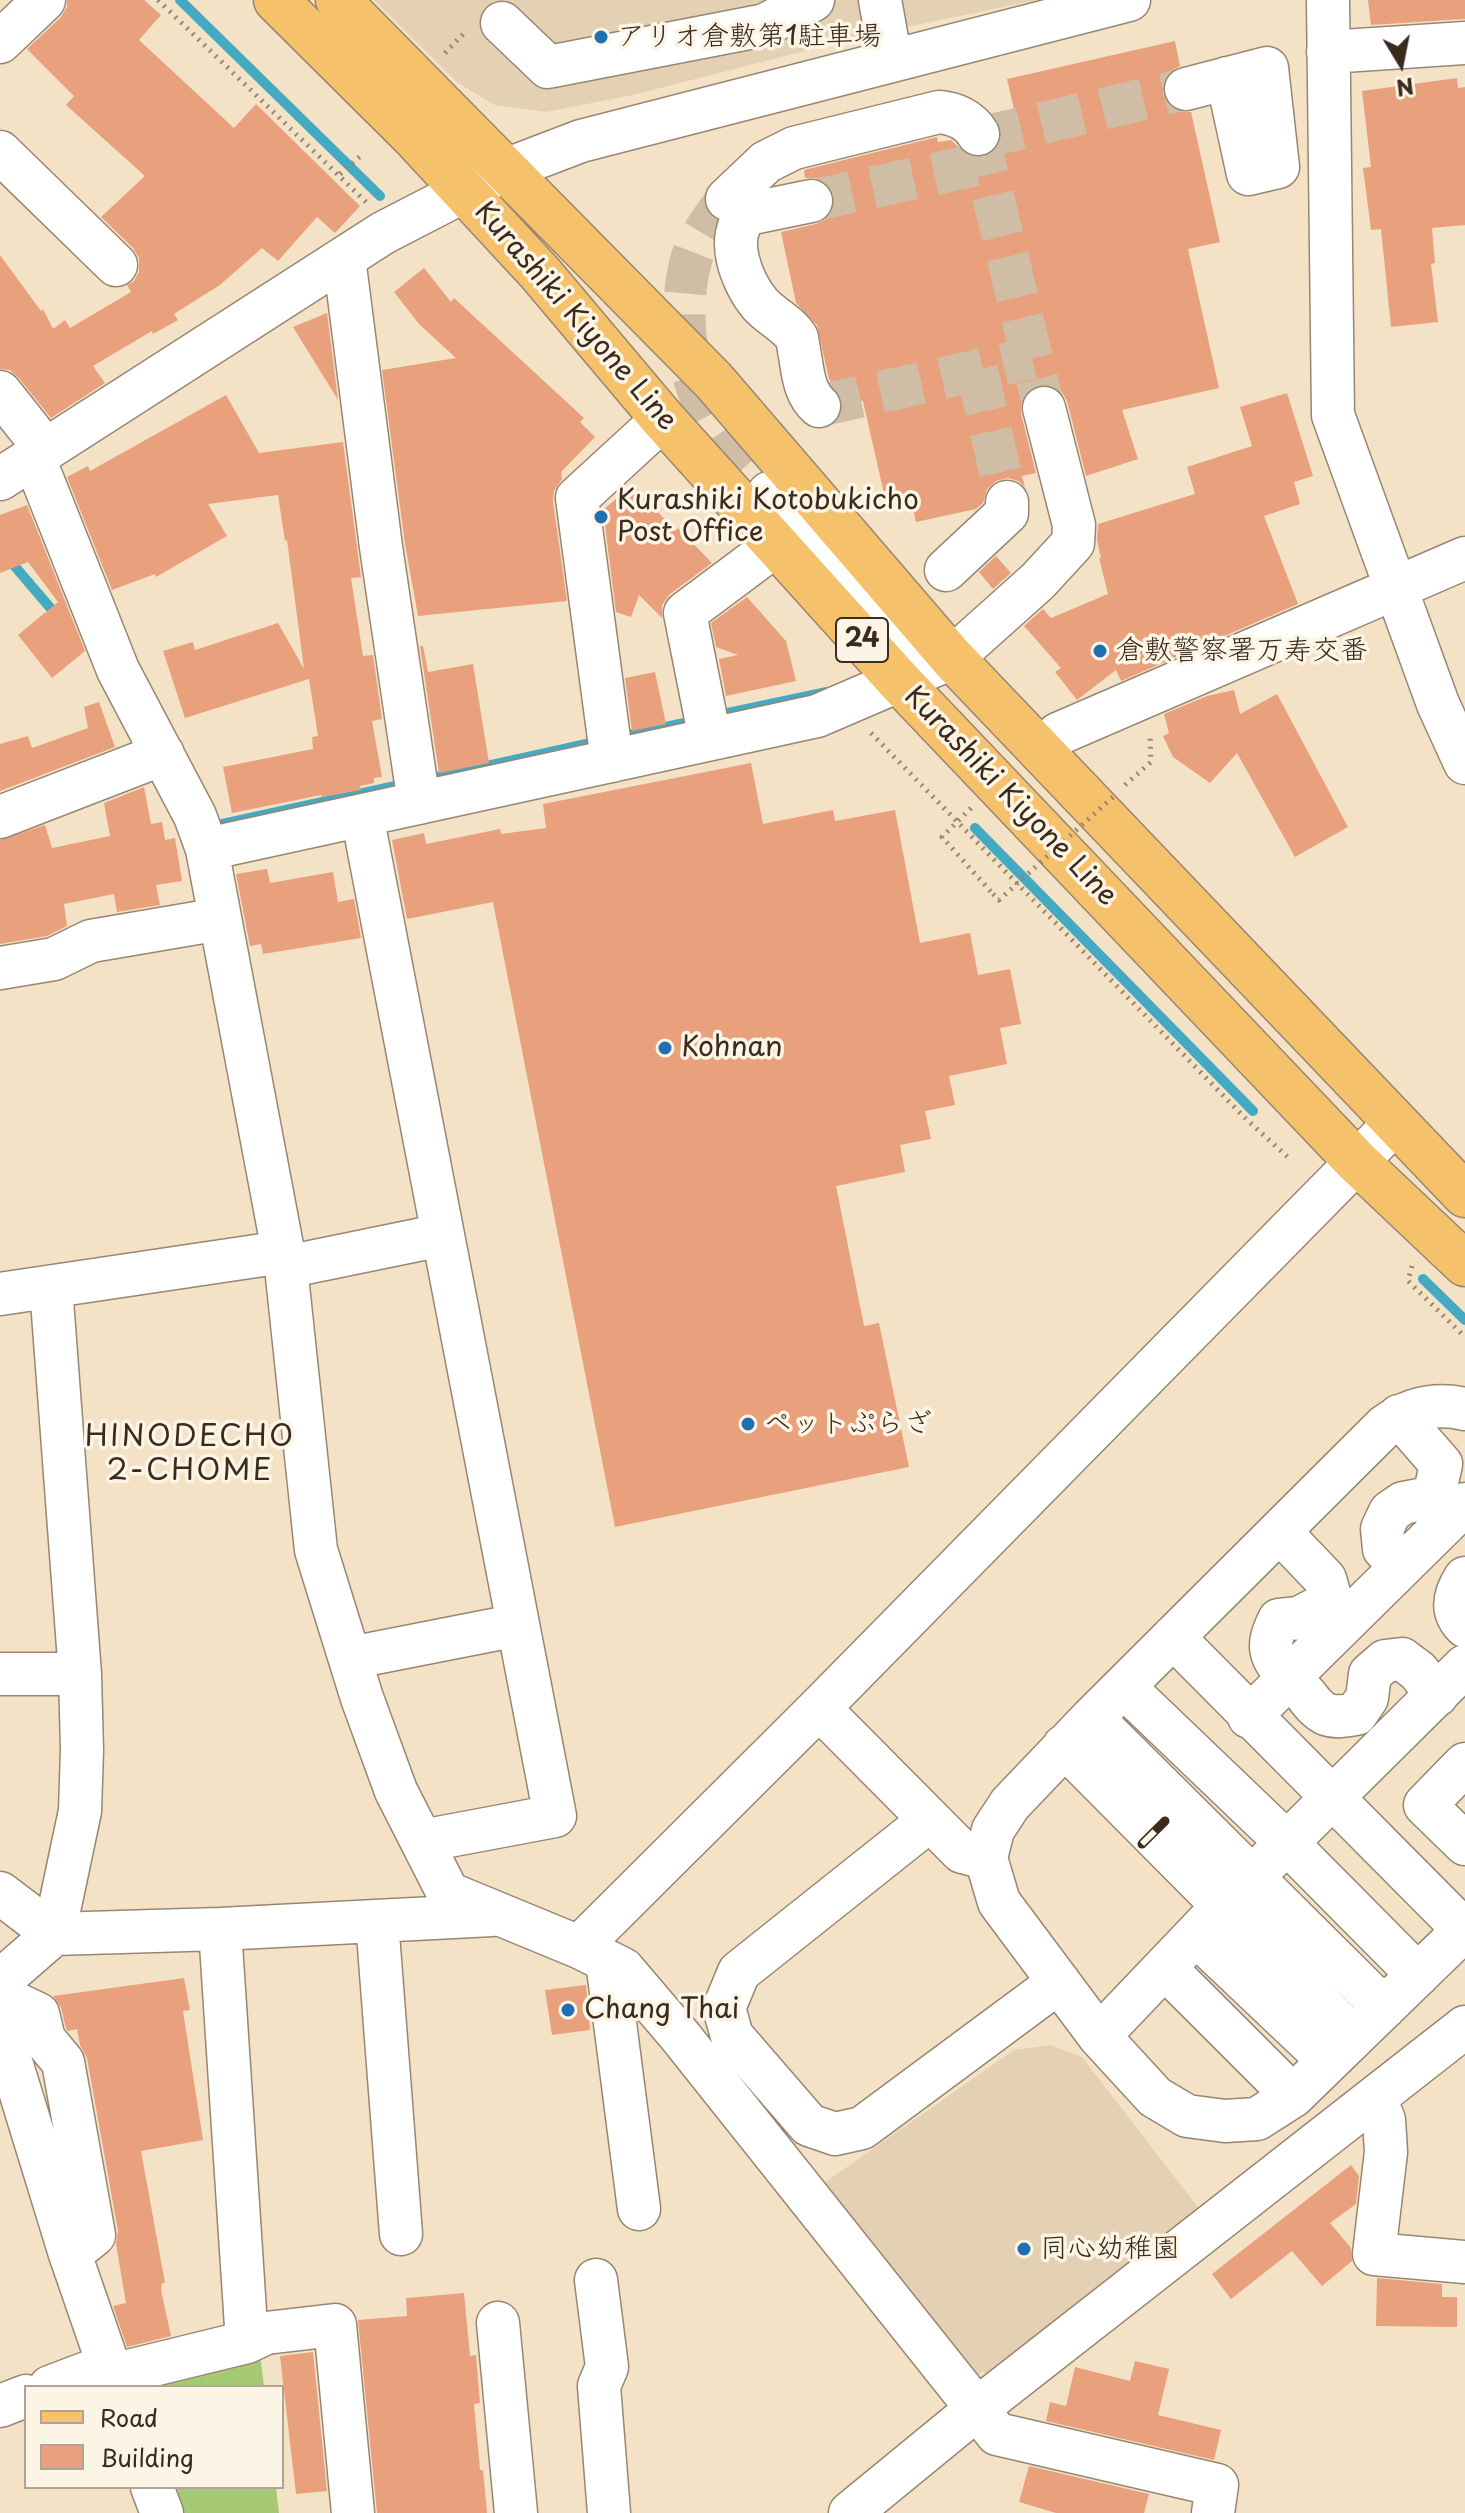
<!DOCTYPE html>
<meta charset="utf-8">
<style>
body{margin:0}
#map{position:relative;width:1465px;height:2513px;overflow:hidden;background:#f4e2c7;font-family:"Playpen Sans",sans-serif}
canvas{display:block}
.legend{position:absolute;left:24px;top:2385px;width:260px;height:104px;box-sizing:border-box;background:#fcf5e5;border:2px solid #afa495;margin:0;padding:10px 14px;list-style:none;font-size:24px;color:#3b2a1e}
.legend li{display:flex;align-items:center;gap:16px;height:40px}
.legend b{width:40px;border:2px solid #afa495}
.north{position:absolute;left:1361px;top:24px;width:80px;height:80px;-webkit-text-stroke:6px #fcf5e5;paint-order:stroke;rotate:170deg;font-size:22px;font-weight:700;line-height:32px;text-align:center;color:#3b2a1e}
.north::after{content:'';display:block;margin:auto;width:28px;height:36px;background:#3b2a1e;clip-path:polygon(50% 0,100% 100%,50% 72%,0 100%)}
</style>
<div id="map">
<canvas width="1465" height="2513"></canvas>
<ul class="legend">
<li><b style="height:10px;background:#f6c16b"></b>Road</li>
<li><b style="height:22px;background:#e9a07d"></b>Building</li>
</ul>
<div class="north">N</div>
</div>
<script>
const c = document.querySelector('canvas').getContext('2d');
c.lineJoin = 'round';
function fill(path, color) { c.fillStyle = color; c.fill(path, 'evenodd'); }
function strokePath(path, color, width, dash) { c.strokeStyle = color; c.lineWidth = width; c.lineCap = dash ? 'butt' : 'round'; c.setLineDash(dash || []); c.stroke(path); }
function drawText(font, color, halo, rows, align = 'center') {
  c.font = font + ' "Playpen Sans","Klee One",sans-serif'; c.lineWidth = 7; c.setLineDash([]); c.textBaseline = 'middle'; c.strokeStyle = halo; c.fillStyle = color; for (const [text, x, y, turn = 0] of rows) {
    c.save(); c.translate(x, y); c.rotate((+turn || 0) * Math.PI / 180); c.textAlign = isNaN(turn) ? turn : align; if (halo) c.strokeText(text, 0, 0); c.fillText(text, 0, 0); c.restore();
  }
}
fill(new Path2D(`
 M 374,0 L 1037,0 L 863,36 L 633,95 L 546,112 L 495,105 L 458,83 Z
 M 1051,2045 L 1082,2057 L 1204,2215 L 992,2383 L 983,2371 L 973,2379 L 817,2188 L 1014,2050 Z`), '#e4d1b4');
fill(new Path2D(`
 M 260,2353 L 264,2387 L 123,2387 Z
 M 158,2487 L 276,2487 L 279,2513 L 167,2513 Z`), '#a6ca74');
strokePath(new Path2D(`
 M 180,0 L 380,196
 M 0,549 L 59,618
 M 714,716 L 827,692
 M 620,737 L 698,720
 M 424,780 L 600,741
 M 218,825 L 409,783
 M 975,828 L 1253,1111
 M 1423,1279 L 1465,1320`), '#43aac2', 10);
fill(new Path2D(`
 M 67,0 L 144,0 L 161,15 L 139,40 L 234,128 L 256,104 L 360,206 L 335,233 L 317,217 L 278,261 L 262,248 L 220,285 L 174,314 L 178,320 L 153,334 L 152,331 L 93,366 L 105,383 L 51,418 L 18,377 L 10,370 L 0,369 L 0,255 L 41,311 L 43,309 L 53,329 L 65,320 L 70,328 L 131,292 L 127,285 L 134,281 L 139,272 L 139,258 L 133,248 L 101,217 L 145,176 L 66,105 L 74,96 L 27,49 L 61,17 L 67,7 Z
 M 1368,0 L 1465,0 L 1465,19 L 1371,25 Z
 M 1175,41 L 1180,66 L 1169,72 L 1163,83 L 1163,94 L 1170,106 L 1179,112 L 1191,112 L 1220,242 L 1188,249 L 1219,388 L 1122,410 L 1138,459 L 1086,476 L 1067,401 L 1062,392 L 1051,385 L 1037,385 L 1027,391 L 1021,402 L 1021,414 L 1036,473 L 1022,476 L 1025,487 L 1018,481 L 1008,478 L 996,481 L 987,489 L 983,503 L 976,509 L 916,522 L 911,502 L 887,507 L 863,401 L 842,406 L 842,400 L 829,379 L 817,325 L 796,303 L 781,232 L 816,224 L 826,219 L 833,209 L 835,197 L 828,185 L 818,178 L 805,178 L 804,170 L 937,137 L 938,142 L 951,140 L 967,155 L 981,158 L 992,153 L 1000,144 L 1002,131 L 993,113 L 1014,109 L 1007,79 Z
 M 1457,78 L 1458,88 L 1465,87 L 1465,225 L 1432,228 L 1435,263 L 1431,264 L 1438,322 L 1391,327 L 1381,229 L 1371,230 L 1363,168 L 1371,167 L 1362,91 Z
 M 424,268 L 451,302 L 454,298 L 584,418 L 580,422 L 595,437 L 561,472 L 562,479 L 554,491 L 553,501 L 567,601 L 418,616 L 405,544 L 382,370 L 456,358 L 419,324 L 394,292 Z
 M 327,313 L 338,400 L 293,327 Z
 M 1287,393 L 1313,476 L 1294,482 L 1300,504 L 1264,516 L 1298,604 L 1121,681 L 1116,670 L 1077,700 L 1055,672 L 1061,668 L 1024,626 L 1043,609 L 1051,618 L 1108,594 L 1099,558 L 1101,558 L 1097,540 L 1098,524 L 1195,494 L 1187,467 L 1252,446 L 1240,407 Z
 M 226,395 L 259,453 L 343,442 L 361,577 L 351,578 L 363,656 L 373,655 L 382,719 L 372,721 L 382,777 L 374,778 L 374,783 L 360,786 L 361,790 L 322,797 L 321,795 L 232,813 L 223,767 L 313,749 L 312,737 L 318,736 L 309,679 L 185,718 L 163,651 L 193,642 L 195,650 L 278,623 L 304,669 L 287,540 L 285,541 L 278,495 L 208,504 L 227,536 L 156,577 L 155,574 L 112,590 L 67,477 L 88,466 L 90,471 Z
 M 633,484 L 675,531 L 678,528 L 712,563 L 670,594 L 662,605 L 662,618 L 639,595 L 631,617 L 616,612 L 603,510 Z
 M 27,505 L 85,651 L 52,678 L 18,635 L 58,602 L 28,562 L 0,573 L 0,515 Z
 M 996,556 L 1011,573 L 993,589 L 979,572 Z
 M 747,597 L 786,641 L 796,681 L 726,696 L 719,659 L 738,655 L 716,647 L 711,623 Z
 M 420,646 L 423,646 L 428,672 L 473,664 L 489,763 L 439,773 Z
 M 655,672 L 666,724 L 632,731 L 625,678 Z
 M 1234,690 L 1240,714 L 1277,694 L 1348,827 L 1295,857 L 1237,753 L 1210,783 L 1173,757 L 1163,736 L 1169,733 L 1164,714 L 1207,696 Z
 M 99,702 L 115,747 L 0,791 L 0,744 L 28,736 L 32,748 L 88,728 L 84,707 Z
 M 751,763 L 763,824 L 833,810 L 835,821 L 895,810 L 920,943 L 970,933 L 978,975 L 1010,969 L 1021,1024 L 1000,1028 L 1007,1064 L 949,1076 L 955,1105 L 925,1111 L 931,1139 L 900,1145 L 905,1172 L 836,1186 L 864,1326 L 879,1323 L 909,1467 L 615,1527 L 493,902 L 407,919 L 392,840 L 424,833 L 426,844 L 500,829 L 501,834 L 546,828 L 543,804 Z
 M 144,787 L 151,824 L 162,822 L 165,840 L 175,838 L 182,881 L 156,885 L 160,905 L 117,912 L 114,894 L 64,904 L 67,926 L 47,936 L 0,944 L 0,840 L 45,825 L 52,848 L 110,836 L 104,803 Z
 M 267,869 L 270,883 L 333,872 L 338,902 L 354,899 L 361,938 L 263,954 L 261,944 L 250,946 L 236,874 Z
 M 184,1978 L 190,2010 L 183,2011 L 203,2140 L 141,2151 L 165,2283 L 162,2283 L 161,2290 L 171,2336 L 127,2347 L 113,2306 L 126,2303 L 116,2244 L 118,2231 L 87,2058 L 80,2045 L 77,2029 L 68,2031 L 66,2028 L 61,2008 L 53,1996 Z
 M 586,1985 L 590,2030 L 552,2035 L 545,1990 Z
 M 1351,2165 L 1359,2176 L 1356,2204 L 1330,2223 L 1351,2248 L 1352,2261 L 1322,2286 L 1292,2251 L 1231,2299 L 1212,2274 Z
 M 1377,2278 L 1442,2284 L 1442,2297 L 1457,2297 L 1457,2327 L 1376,2326 Z
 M 464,2293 L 470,2356 L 476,2355 L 480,2403 L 474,2404 L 480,2470 L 483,2470 L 487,2513 L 377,2513 L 358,2320 L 407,2316 L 406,2298 Z
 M 313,2352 L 327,2491 L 296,2494 L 280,2356 Z
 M 1135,2361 L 1169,2369 L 1158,2415 L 1221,2430 L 1214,2460 L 1046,2421 L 1050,2402 L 1066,2406 L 1075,2367 L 1130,2381 Z
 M 1029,2466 L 1149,2494 L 1144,2513 L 1056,2513 L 1019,2502 Z`), '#e9a07d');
strokePath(new Path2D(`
 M 978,134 L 1044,408
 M 980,138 L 1186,89
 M 727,199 C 714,217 699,236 692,257 C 675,315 687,386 721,436 C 734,456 753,474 769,493
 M 811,201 L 985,163
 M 977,370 L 1007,502
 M 819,406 L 1032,358`), '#cfbda5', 42, [42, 21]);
const minor = new Path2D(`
 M 880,0 L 891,61
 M 1328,0 L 1333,415 L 1438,704 L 1465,763
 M 502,23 L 548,67 L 765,25 L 813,0
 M 0,42 L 44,0
 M 1328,52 L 1465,43
 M 1186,89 L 1267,68 L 1278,167 L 1248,174 L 1227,78
 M 0,152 L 116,265
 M 727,199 L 766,162 L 794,148 L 939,112 C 954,113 970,120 978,134
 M 811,201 L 748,214 C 723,236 742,283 760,304 C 770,316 789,324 797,338 C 797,338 799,349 799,350 C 803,371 803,392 819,406
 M 344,258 L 381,547 L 419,803
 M 0,392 L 46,450
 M 34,458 L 118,670 L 195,816 L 207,849 L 286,1267 L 316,1550 L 362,1698 L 396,1791 L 448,1893 L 579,1947 L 623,1969 L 680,2036 L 997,2434 L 1217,2485 L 1213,2513
 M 0,479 L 383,233 L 505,170 L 581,141 L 1129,0
 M 769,493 L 923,671
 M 946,570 L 1007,513 L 1007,502
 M 710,739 L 685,613 L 776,545
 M 1044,755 L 1058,734 L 1465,558
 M 612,761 L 577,498 L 663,419
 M 362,815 L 555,1816 L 422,1841
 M 0,817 L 163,754
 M 207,849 L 817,716 L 952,658 L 1038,581 L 1073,543 L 1074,525 L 1044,408
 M 0,968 L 54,959 L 91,941 L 220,919
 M 286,1267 L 442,1235
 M 0,1294 L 283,1252
 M 1465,1409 C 1435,1402 1410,1408 1385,1426 L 1092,1718 L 1010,1804 L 993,1830 L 986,1858 L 999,1902 L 1099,2036 L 1155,2097 L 1187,2116 L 1225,2121 L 1257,2119 L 1293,2096 L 1465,1929
 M 1399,1416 L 1441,1464 L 1434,1497 L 1403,1503 L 1390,1512 L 1382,1529 L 1384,1549 L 1401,1565
 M 1280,1532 L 1325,1579 L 1329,1593 L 1324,1605 L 1299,1618 L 1279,1620 C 1265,1648 1270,1656 1289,1679
 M 1465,1578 C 1454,1595 1450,1610 1465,1626
 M 1173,1637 L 1464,1930
 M 350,1658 L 518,1625
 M 0,1674 L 80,1674
 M 1124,1687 L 1287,1843 L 1418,1975
 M 1306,1695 C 1322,1717 1330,1719 1356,1714 L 1367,1698 L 1370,1674 L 1385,1661 L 1402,1659 L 1418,1671 L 1437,1695
 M 819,1708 L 962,1852 L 986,1858
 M 1249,1717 L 1465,1504
 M 1092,1718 L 1384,2008
 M 1064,1746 L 1353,2037
 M 1465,1764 L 1425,1805 L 1465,1844
 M 930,1820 L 739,1972 L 724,2008 L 732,2036 L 809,2125 L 835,2134 L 862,2128 L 1059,1982
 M 0,1893 L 54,1934 L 80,1811 L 82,1750 L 80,1674 L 51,1287
 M 377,1921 L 401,2234
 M 220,1929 L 247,2342
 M 1196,1935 L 1329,2061
 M 579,1947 L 819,1708 L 1394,1124
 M 607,1961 L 639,2209
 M 1166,1969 L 1293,2096
 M 0,1981 L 54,1934 L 220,1929 L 492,1915
 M 0,1996 L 38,2014 L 44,2039 L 63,2062 L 94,2235 L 70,2254
 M 0,2026 L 70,2254 L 116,2387
 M 1099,2036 L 1224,1905 L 1465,1666
 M 1375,2098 L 1384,2120 L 1386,2152 L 1374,2254 L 1465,2262
 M 596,2280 L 607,2367 L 599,2386 L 609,2513
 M 498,2323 L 516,2513
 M 112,2375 L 247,2342 L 266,2333 L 335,2325 L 353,2513
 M 50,2387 L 108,2365
 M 0,2406 L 26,2396
 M 152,2487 L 162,2513
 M 850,2513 L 978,2408 L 1465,2027`);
const major = new Path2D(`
 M 276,0 L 414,137 L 540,273 L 663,419 L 899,681 L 1356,1161 L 1465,1264
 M 338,0 L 714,381 L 952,658 L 1465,1195`);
strokePath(minor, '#988672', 45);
strokePath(major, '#988672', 47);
strokePath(new Path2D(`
 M 158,0 L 366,202
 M 445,53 L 467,30
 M 340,174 L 364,153
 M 871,733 L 1246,1119 L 1291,1160
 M 1125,785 L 1151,762 L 1150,735
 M 971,808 L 942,837 L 993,894
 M 1412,1266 L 1408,1281 L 1465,1337`), '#988672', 5, [2, 6]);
strokePath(minor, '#fff', 42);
strokePath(major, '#f6c16b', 44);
const rail = new Path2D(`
 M 1142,1844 L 1165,1821`);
strokePath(rail, '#3b2a1e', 9);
strokePath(rail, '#fcf5e5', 6, [18]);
strokePath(new Path2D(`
 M 993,894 L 999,900 L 1114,796`), '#988672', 5, [2, 6]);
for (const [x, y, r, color] of [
 [601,37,8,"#1f6fb2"],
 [601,517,8,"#1f6fb2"],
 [1100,651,8,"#1f6fb2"],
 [665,1048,8,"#1f6fb2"],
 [748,1424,8,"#1f6fb2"],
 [568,2010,8,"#1f6fb2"],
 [1024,2249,8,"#1f6fb2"]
]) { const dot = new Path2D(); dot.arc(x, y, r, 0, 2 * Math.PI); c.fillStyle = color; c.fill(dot); strokePath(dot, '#fcf5e5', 3); }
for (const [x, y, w] of [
 [862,640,52]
]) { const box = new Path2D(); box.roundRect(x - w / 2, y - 22, w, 44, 6); c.fillStyle = '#fcf5e5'; c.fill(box); strokePath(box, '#3b2a1e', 2); }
drawText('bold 26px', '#3b2a1e', null, [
 ["24",862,640]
]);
drawText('28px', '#3b2a1e', '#fcf5e5', [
 ["アリオ倉敷第1駐車場",617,37],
 ["Kurashiki Kotobukicho",617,501],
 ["Post Office",617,533],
 ["倉敷警察署万寿交番",1116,651],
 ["Kohnan",681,1048],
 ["ペットぷらざ",764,1424],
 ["Chang Thai",584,2010],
 ["同心幼稚園",1040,2249]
], 'left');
drawText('28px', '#3b2a1e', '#fcf5e5', [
 ["Kurashiki Kiyone Line",575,317,49],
 ["Kurashiki Kiyone Line",1010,797,46]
]);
c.letterSpacing = '2px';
drawText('30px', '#3b2a1e', '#fcf5e5', [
 ["HINODECHO",190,1438],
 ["2-CHOME",190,1472]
]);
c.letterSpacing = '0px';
</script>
